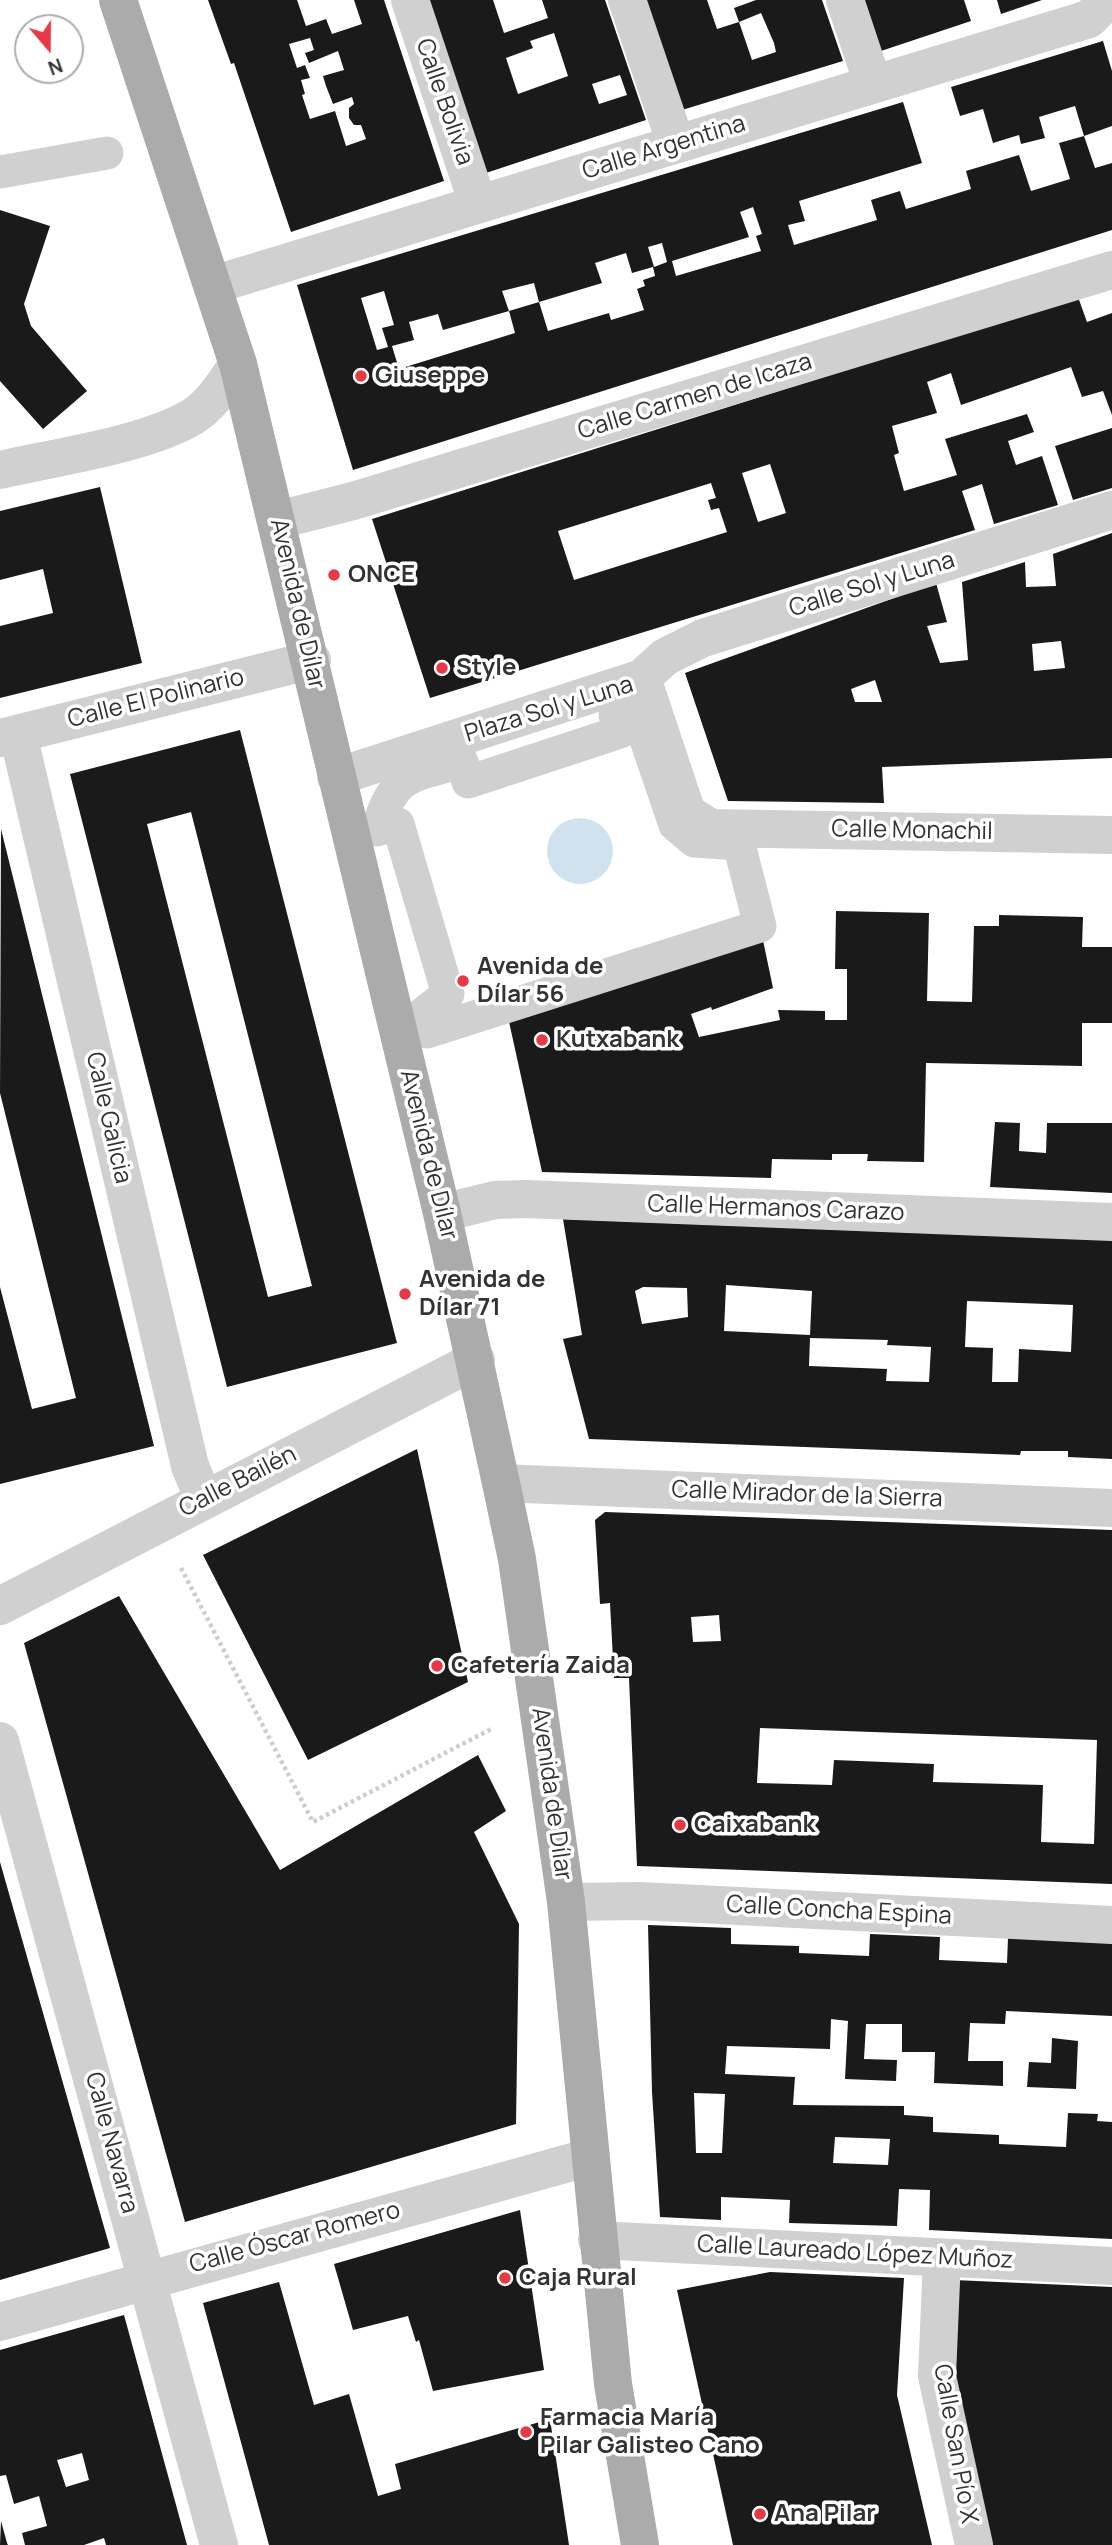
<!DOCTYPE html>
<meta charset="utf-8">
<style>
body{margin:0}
#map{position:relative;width:1112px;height:2545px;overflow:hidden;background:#fff;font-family:Manrope,sans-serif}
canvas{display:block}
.north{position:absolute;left:14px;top:14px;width:70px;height:70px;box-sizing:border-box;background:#fff;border:2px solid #adadad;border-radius:50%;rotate:160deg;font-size:19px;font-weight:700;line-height:28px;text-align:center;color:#333}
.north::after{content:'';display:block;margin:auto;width:24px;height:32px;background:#e63946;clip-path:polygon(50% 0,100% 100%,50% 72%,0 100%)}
</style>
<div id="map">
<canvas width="1112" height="2545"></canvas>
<div class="north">N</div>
</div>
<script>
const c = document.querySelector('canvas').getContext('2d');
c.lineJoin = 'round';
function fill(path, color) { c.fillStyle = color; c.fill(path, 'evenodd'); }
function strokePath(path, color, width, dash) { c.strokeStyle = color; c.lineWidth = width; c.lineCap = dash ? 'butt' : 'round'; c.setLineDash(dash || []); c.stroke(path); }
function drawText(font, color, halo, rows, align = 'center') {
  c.font = font + ' Manrope,sans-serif'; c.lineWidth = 7; c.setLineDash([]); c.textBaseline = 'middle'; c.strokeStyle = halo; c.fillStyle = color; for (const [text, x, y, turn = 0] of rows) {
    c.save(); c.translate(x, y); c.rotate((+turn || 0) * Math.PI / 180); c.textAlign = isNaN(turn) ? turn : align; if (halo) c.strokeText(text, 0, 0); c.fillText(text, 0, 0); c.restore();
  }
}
fill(new Path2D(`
 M547 851a33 33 0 1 1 66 0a33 33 0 1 1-66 0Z`), '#cfe2ee');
fill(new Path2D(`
 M 208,0 L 297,0 L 306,26 L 326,19 L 332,34 L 362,24 L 354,0 L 384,0 L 444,181 L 291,232 L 234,63 L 231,64 ZM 310,38 L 314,50 L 305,53 L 309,63 L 338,51 L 344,70 L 323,76 L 326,86 L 333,104 L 352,97 L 354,104 L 349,108 L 349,118 L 354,125 L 361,125 L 366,139 L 346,146 L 335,111 L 310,119 L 302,95 L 305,94 L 301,80 L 310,78 L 305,65 L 297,68 L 289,44 Z
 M 428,0 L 493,0 L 504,33 L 548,18 L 542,0 L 605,0 L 646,120 L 486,173 ZM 554,33 L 568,76 L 518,94 L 506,58 L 533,48 L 530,41 ZM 620,75 L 627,95 L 599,104 L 592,84 Z
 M 645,0 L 707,0 L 717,29 L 739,22 L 752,60 L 776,52 L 774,43 L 761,13 L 739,22 L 734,8 L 756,0 L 822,0 L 843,61 L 682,110 Z
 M 864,0 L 964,0 L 971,21 L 881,51 Z
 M 997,0 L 1042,0 L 1001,14 Z
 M 1103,41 L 1112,71 L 1112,126 L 1084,136 L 1075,106 L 1039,117 L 1045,138 L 1021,144 L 1019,135 L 993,143 L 983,109 L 960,116 L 951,87 Z
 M 903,102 L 922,163 L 799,201 L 805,221 L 788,225 L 794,245 L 877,220 L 871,200 L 900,191 L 906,209 L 971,189 L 966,171 L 1019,155 L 1031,191 L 1070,179 L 1059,143 L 1084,136 L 1095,168 L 1112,163 L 1112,230 L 353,470 L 297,285 ZM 753,207 L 762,234 L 756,236 L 761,251 L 676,276 L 672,261 L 749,237 L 740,212 ZM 662,243 L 667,262 L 654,267 L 648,247 ZM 626,253 L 632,273 L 653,267 L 655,276 L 643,280 L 645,286 L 637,289 L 644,310 L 611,320 L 609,313 L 548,331 L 539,302 L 509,311 L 515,333 L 399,369 L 392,346 L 414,340 L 409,322 L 438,314 L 443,330 L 509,311 L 502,291 L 534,283 L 539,302 L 602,283 L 595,263 ZM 384,291 L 394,325 L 382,328 L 388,347 L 377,350 L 361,298 Z
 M 0,210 L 50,226 L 24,304 L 31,326 L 87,391 L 43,429 L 0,381 Z
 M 1078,297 L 1087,322 L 1112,313 L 1112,415 L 1103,391 L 1082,397 L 1071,367 L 961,405 L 951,373 L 927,382 L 937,413 L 892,426 L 899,453 L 894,455 L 904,491 L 957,475 L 945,439 L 1027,414 L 1034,432 L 1008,441 L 1016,465 L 1042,456 L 1058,505 L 994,524 L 982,484 L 962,491 L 975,530 L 430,698 L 372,519 ZM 770,464 L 786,513 L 758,522 L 742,473 ZM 711,483 L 716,498 L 708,500 L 711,510 L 719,508 L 727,532 L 574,580 L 558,531 Z
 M 1112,428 L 1112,488 L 1073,500 L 1055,446 Z
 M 100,487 L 142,663 L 0,698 L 0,626 L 53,613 L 43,569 L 0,580 L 0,511 Z
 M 1112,533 L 1112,758 L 882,767 L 884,803 L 728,801 L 685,673 L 936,583 L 947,622 L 927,626 L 940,663 L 968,660 L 962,582 L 1025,562 L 1026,587 L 1056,586 L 1053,554 ZM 1061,641 L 1065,668 L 1034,671 L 1032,644 ZM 875,680 L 882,702 L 855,702 L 851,689 Z
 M 240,730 L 397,1343 L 227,1387 L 70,774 ZM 191,812 L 312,1286 L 268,1297 L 147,824 Z
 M 1,829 L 154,1446 L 0,1484 L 0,1287 L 32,1409 L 76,1398 L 0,1093 Z
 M 836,911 L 929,913 L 927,1001 L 972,1002 L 974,926 L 999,926 L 999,915 L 1083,917 L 1082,947 L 1112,947 L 1112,1023 L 1082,1023 L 1082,1066 L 926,1063 L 924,1162 L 867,1161 L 868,1154 L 832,1154 L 832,1160 L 772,1159 L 771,1178 L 542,1172 L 506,1008 L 760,926 L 773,988 L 712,1010 L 711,1007 L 691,1014 L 699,1037 L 780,1020 L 778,1010 L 825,1011 L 825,1020 L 847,1020 L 847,969 L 835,969 Z
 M 995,1122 L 1020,1123 L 1019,1151 L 1046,1153 L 1047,1123 L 1112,1123 L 1112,1193 L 990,1187 Z
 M 563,1219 L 1112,1240 L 1112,1459 L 1068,1457 L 1068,1451 L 1021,1451 L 1020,1455 L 589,1439 L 563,1339 L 582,1335 ZM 726,1285 L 812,1291 L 810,1335 L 724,1331 ZM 643,1287 L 687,1288 L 688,1317 L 642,1324 L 635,1291 ZM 967,1301 L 1073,1305 L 1071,1352 L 1019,1349 L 1018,1382 L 992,1382 L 993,1348 L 965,1347 ZM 810,1338 L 888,1340 L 887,1345 L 931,1347 L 929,1382 L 886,1381 L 887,1369 L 809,1366 Z
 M 417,1449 L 468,1682 L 308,1760 L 203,1555 Z
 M 605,1512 L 1112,1530 L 1112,1884 L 637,1866 L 629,1678 L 614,1678 L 610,1603 L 600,1604 L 595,1520 ZM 719,1615 L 721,1641 L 693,1642 L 691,1617 ZM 760,1728 L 1097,1740 L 1094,1844 L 1041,1842 L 1043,1785 L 933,1782 L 934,1764 L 834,1760 L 832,1785 L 757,1783 Z
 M 119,1596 L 280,1870 L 478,1755 L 506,1811 L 474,1832 L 519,1924 L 516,2124 L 185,2222 L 24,1643 Z
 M 0,1862 L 110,2248 L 0,2280 Z
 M 648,1925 L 731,1928 L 731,1944 L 799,1946 L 799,1953 L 869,1956 L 870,1934 L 940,1937 L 939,1960 L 1007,1963 L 1008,1938 L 1112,1943 L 1112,2016 L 1006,2011 L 1005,2024 L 970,2023 L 968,2061 L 1003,2061 L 1003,2086 L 934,2083 L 935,2052 L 902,2052 L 902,2024 L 866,2024 L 864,2059 L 897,2060 L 896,2081 L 845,2079 L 848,2021 L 831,2019 L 830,2049 L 727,2046 L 725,2074 L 795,2077 L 793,2105 L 904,2106 L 904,2115 L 933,2117 L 933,2132 L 999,2135 L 999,2144 L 1066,2147 L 1068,2113 L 1098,2114 L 1097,2121 L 1112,2122 L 1112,2239 L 929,2230 L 930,2190 L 899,2189 L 897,2226 L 789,2223 L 790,2200 L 721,2197 L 721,2220 L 660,2217 L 652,2092 ZM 694,2093 L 725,2094 L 722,2153 L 696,2153 ZM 835,2137 L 890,2139 L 888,2165 L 833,2163 Z
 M 1052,2038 L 1078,2041 L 1076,2089 L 1027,2087 L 1029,2062 L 1051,2063 Z
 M 520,2210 L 544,2370 L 433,2391 L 419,2340 L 416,2342 L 408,2316 L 353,2330 L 334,2264 Z
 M 770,2272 L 904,2278 L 897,2395 L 932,2545 L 733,2545 L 677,2290 Z
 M 954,2280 L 1112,2287 L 1112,2545 L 990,2545 L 950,2375 Z
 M 279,2282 L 314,2405 L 349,2394 L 378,2496 L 401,2489 L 395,2464 L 550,2419 L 569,2545 L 269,2545 L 203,2303 Z
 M 124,2315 L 187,2545 L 106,2545 L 104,2538 L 84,2545 L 25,2545 L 22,2533 L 47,2526 L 39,2496 L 14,2504 L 6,2475 L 0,2476 L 0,2350 ZM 82,2453 L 89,2480 L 66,2487 L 57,2460 Z
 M 1,2521 L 7,2543 L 8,2545 L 0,2545 Z`), '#1a1a1a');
strokePath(new Path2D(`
 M 181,1568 L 313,1822 L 493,1728`), '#cdcdcd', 4.5, [3.5, 3.5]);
strokePath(new Path2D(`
 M 0,172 L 107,153
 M 621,714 L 633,717 L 642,728 L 675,825 L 694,841 L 739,844 L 760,926 L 427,1032 L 421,1015 L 448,994 L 398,824 L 377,830 C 394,773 410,777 462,762 L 468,782 L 620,732 L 615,715 Z`), '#d0d0d0', 33);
strokePath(new Path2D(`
 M 410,0 L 478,204
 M 627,0 L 676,144
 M 845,0 L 873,84
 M 213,285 L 1089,19 L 1108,0
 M 18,734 L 190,1466 L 204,1500
 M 0,738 L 312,660
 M 442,1213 L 495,1200 L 525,1199 L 1112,1222
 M 501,1483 L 1112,1508
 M 0,1606 L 476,1360
 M 0,1741 L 219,2545
 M 566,1902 L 639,1901 L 1112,1925
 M 942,2258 L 937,2376 L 974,2545`), '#d0d0d0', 38);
strokePath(new Path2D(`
 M 0,470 C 56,457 145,445 192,417 C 212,405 225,383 238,364
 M 278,520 L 353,501 L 1112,270
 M 642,678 L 687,813 L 711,828 L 1112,835
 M 336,777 L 642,678 L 665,657 L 703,638 L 1112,510
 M 597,2240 L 1112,2266
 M 0,2322 L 590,2157`), '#d0d0d0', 38);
strokePath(new Path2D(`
 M 118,0 L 238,364 L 442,1213 L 501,1483 L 517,1559 L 566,1902 L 613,2384 L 640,2545`), '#ababab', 38);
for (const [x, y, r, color] of [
 [361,376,7,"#e63946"],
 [334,575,7,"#e63946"],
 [442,668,7,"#e63946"],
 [463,981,7,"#e63946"],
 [542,1040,7,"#e63946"],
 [405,1294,7,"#e63946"],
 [437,1666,7,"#e63946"],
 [680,1825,7,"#e63946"],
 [505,2278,7,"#e63946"],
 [526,2432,7,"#e63946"],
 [760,2514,7,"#e63946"]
]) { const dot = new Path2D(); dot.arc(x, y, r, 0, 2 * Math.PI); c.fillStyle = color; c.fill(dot); strokePath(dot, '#fff', 2.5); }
drawText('24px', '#333', '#fff', [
 ["Calle Bolivia",444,102,71],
 ["Calle Argentina",664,148,-17],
 ["Calle Carmen de Icaza",695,397,-17],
 ["Calle Sol y Luna",872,585,-17],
 ["Avenida de Dílar",297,604,77],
 ["Calle El Polinario",156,699,-14],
 ["Plaza Sol y Luna",549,710,-17],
 ["Calle Monachil",912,831,1],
 ["Calle Galicia",108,1118,77],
 ["Avenida de Dílar",428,1155,76],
 ["Calle Hermanos Carazo",776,1209,2],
 ["Calle Bailén",238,1482,-27],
 ["Calle Mirador de la Sierra",807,1495,2],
 ["Avenida de Dílar",551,1794,82],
 ["Calle Concha Espina",839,1911,3],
 ["Calle Navarra",111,2143,75],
 ["Calle Óscar Romero",295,2238,-15],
 ["Calle Laureado López Muñoz",855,2253,3],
 ["Calle San Pío X",955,2444,80]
]);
drawText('bold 24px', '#333', '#fff', [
 ["Giuseppe",375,376],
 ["ONCE",348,575],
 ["Style",456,668],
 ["Avenida de",477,967],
 ["Dílar 56",477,995],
 ["Kutxabank",556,1040],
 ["Avenida de",419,1280],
 ["Dílar 71",419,1308],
 ["Cafetería Zaida",451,1666],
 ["Caixabank",694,1825],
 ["Caja Rural",519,2278],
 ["Farmacia María",540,2418],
 ["Pilar Galisteo Cano",540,2446],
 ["Ana Pilar",774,2514]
], 'left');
</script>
